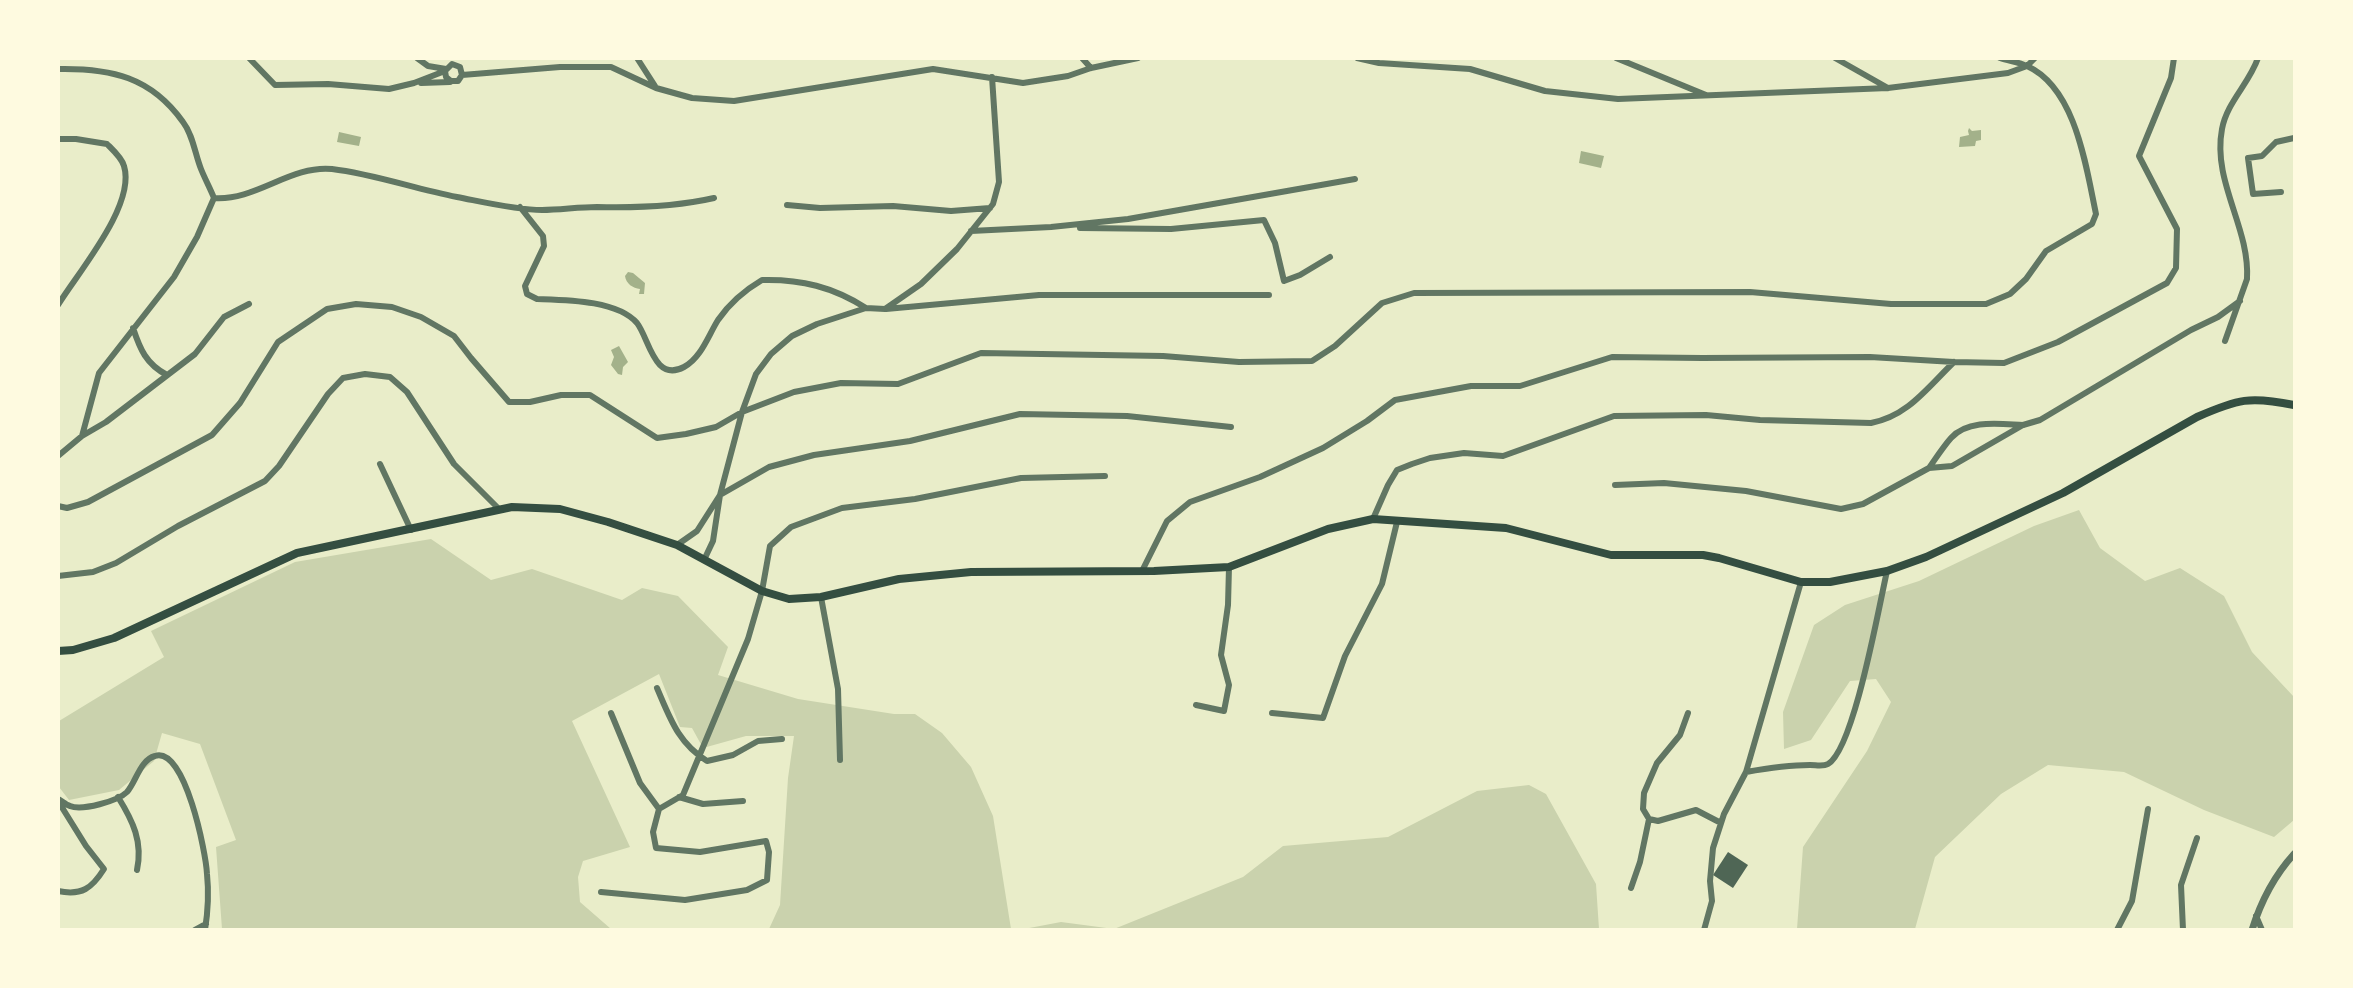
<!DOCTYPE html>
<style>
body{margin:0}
#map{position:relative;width:2353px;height:988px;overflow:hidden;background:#e9edc9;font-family:Quicksand,sans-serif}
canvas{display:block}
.frame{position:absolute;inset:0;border:60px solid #fefae0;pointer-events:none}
</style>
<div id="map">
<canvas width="2353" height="988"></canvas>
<div class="frame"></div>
</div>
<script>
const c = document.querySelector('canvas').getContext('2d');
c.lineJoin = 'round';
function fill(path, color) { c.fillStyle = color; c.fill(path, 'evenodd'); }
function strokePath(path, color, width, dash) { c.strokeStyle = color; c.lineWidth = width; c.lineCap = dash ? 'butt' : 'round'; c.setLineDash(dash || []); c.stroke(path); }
fill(new Path2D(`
 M 2079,510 L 2100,548 L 2145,581 L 2180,568 L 2224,596 L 2252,652 L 2294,697 L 2294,820 L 2274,837 L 2204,810 L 2124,772 L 2048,765 L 2001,794 L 1935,857 L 1915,929 L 1797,929 L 1803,847 L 1867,751 L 1891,702 L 1876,679 L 1850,681 L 1811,740 L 1784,749 L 1783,712 L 1814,625 L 1845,605 L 1919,581 L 2034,526 Z
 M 431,539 L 491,580 L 532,569 L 622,600 L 642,588 L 678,596 L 728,647 L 718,675 L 798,699 L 894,714 L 915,714 L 942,733 L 971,767 L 993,816 L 1011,929 L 769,929 L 780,905 L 788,778 L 794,736 L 746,736 L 703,748 L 692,728 L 680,727 L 659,674 L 572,721 L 630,847 L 583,861 L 578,877 L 580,902 L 611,929 L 222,929 L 216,847 L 236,840 L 200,744 L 162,733 L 154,761 L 119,790 L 69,800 L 59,787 L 59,721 L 164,657 L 151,631 L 295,562 Z
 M 1529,785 L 1546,794 L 1596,884 L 1599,929 L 1024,929 L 1061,922 L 1114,929 L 1243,877 L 1283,846 L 1388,837 L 1477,791 Z`), '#cad2ad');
fill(new Path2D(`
 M 1969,128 L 1972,131 L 1981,130 L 1981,140 L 1976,141 L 1975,146 L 1959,147 L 1960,137 L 1969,135 L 1968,131 Z
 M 339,132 L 361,137 L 359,146 L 337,142 Z
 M 1581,151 L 1604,156 L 1601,168 L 1579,163 Z
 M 628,272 L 633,273 L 645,283 L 644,294 L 639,294 L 640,289 C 633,288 626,284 625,276 Z
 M 619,346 L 628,362 L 623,367 L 622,375 L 618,374 L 611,365 L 614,357 L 611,350 Z`), '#a3b18a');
fill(new Path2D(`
 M 1728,852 L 1748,865 L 1733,888 L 1713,875 Z`), '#4f6655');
strokePath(new Path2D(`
 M 249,58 L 275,85 L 328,84 L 389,89 L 414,83 L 445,71 L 452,64 L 460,67 L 462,75 L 458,81 L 451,81 L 446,77 L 445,71
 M 417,58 L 428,66 L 446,69
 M 637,58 L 655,86
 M 1082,58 L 1091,68
 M 1357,58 L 1379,63 L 1470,69 L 1545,91 L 1618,99 L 1888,88 L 2008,73 L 2027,66 L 2035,58
 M 1616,58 L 1706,95
 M 1835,58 L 1888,88
 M 58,69 C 111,68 151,77 183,122 C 193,135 195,154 201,169 C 205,179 210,188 214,198 L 197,237 L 174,277 L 99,373 L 82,436 L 106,422 L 195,354 L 224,317 L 249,304
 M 462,75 L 560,67 L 611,67 L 656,88 L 692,98 L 734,101 L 933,69 L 1023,83 L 1068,76 L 1091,68 L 1138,58
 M 421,83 L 450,82
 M 58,139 L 76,139 L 107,144 C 113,150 122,158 124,166 C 136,205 79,271 58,305
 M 2281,192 L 2253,194 L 2248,158 L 2262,156 L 2276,142 L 2294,138
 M 214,198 C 256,201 290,165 332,169 C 374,174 415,189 457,197 C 483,202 516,210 542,210 C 560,210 578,207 597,207 C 637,208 675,207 714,198
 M 787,205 L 820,208 L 893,206 L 951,211 L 990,208
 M 520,207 L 543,236 L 544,246 L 525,286 L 527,294 L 537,299 C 566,300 617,300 637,323 C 649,338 654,383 684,367 C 701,358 708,336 718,320 C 729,304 745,290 762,280 C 801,279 833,287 866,308
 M 1080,228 L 1171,229 L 1264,220 L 1275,243 L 1284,281 L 1300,275 L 1330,257
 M 971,231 L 1051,227 L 1128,219 L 1355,179
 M 886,309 L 1039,295 L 1269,295
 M 133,328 C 140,349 146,364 167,375
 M 2225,341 L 2247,279 C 2250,227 2212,182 2222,129 C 2227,102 2249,84 2258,58
 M 58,456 L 82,436
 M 380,464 L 411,530
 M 1929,468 C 1936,458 1943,447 1951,438 C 1968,419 2000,424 2023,425
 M 1615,485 L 1664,483 L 1746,491 L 1841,509 L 1863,504 L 1929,468 L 1952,466 L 2023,425 L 2040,420 L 2191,330 L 2218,317 L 2240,301
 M 58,506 L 67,508 L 88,502 L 212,435 L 240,403 L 278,342 L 327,309 L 356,304 L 392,307 L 421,317 L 454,336 L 471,358 L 509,402 L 530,402 L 561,395 L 590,395 L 657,438 L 686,434 L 716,427 L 742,412 L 794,392 L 841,383 L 898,384 L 981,353 L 1163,356 L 1239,362 L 1312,361 L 1335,346 L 1382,303 L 1414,293 L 1750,292 L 1891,304 L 1986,304 L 2010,294 L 2026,279 L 2046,251 L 2092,224 L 2096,214 C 2086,167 2076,88 2027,66 C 2019,62 2008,61 2000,58
 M 1373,519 L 1388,485 L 1397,470 L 1412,464 L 1430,458 L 1464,453 L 1503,456 L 1614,416 L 1706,415 L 1760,420 L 1871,423 C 1908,416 1927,388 1954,362
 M 677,545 L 697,531 L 720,495 L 769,467 L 814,455 L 910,441 L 1020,414 L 1127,416 L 1231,427
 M 704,560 L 713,541 L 720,495 L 742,412 L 756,374 L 771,354 L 792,336 L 817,324 L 866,308 L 885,309 L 921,284 L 957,249 L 993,204 L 999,182 L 992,77
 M 1142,571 L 1167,521 L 1190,502 L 1260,477 L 1323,448 L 1367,421 L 1395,400 L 1471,386 L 1520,386 L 1612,357 L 1702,358 L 1870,357 L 1954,362 L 2004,363 L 2058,342 L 2167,283 L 2176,268 L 2177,229 L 2139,156 L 2171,78 L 2174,58
 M 58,576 L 93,572 L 116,563 L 178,526 L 265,481 L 279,466 L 328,394 L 343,378 L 365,374 L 390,377 L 407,392 L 454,464 L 499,509
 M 821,597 L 838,689 L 840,760
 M 657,688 C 670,718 678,743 707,761 L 733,755 L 758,741 L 782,739
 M 1196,705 L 1224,711 L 1229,685 L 1221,655 L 1228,605 L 1229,567
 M 611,713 L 640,783 L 659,809
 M 1272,713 L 1323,718 L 1345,656 L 1382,584 L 1397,522
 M 1688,713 L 1680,735 L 1657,763 L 1644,793 L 1643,809 L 1649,819 L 1658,821 L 1696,810 L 1721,823
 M 1746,772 C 1768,768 1788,765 1810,765 C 1816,765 1823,767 1828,764 C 1854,749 1879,606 1887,571
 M 118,797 C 133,821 143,842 137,870
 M 679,797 L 703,804 L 743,801
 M 58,799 C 62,801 66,805 70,806 C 82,811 118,801 127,792 C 136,782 140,760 155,756 C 185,746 206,853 207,874 C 209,893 208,911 205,930
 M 58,801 L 86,846 L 104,869 C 92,888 82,896 58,891
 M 1631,888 L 1640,862 L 1649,819
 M 601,892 L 685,900 L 747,890 L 767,880 L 769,852 L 766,841 L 700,852 L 656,848 L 653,832 L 659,809 L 683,795 L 748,639 L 762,591 L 770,546 L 791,527 L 842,508 L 915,499 L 1021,478 L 1105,476
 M 2256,916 L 2262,930
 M 195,930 L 206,924
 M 1704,930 L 1712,901 L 1710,881 L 1713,848 L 1724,814 L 1746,772 L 1801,582
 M 2117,930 L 2132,901 L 2148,809
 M 2183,930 L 2181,885 L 2197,838`), '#617663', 6);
strokePath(new Path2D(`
 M 2252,930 C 2261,901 2274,876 2294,854`), '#617663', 7);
strokePath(new Path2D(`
 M 58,651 L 73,650 L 114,638 L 297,553 L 512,507 L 560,509 L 608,522 L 677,545 L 762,591 L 789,599 L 821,597 L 899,579 L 971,572 L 1154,571 L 1229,567 L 1328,529 L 1373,519 L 1506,528 L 1611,555 L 1703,555 L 1719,558 L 1801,582 L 1830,582 L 1887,571 L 1926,557 L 2063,493 L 2197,417 C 2238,399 2250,396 2294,405`), '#344e41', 8);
</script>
